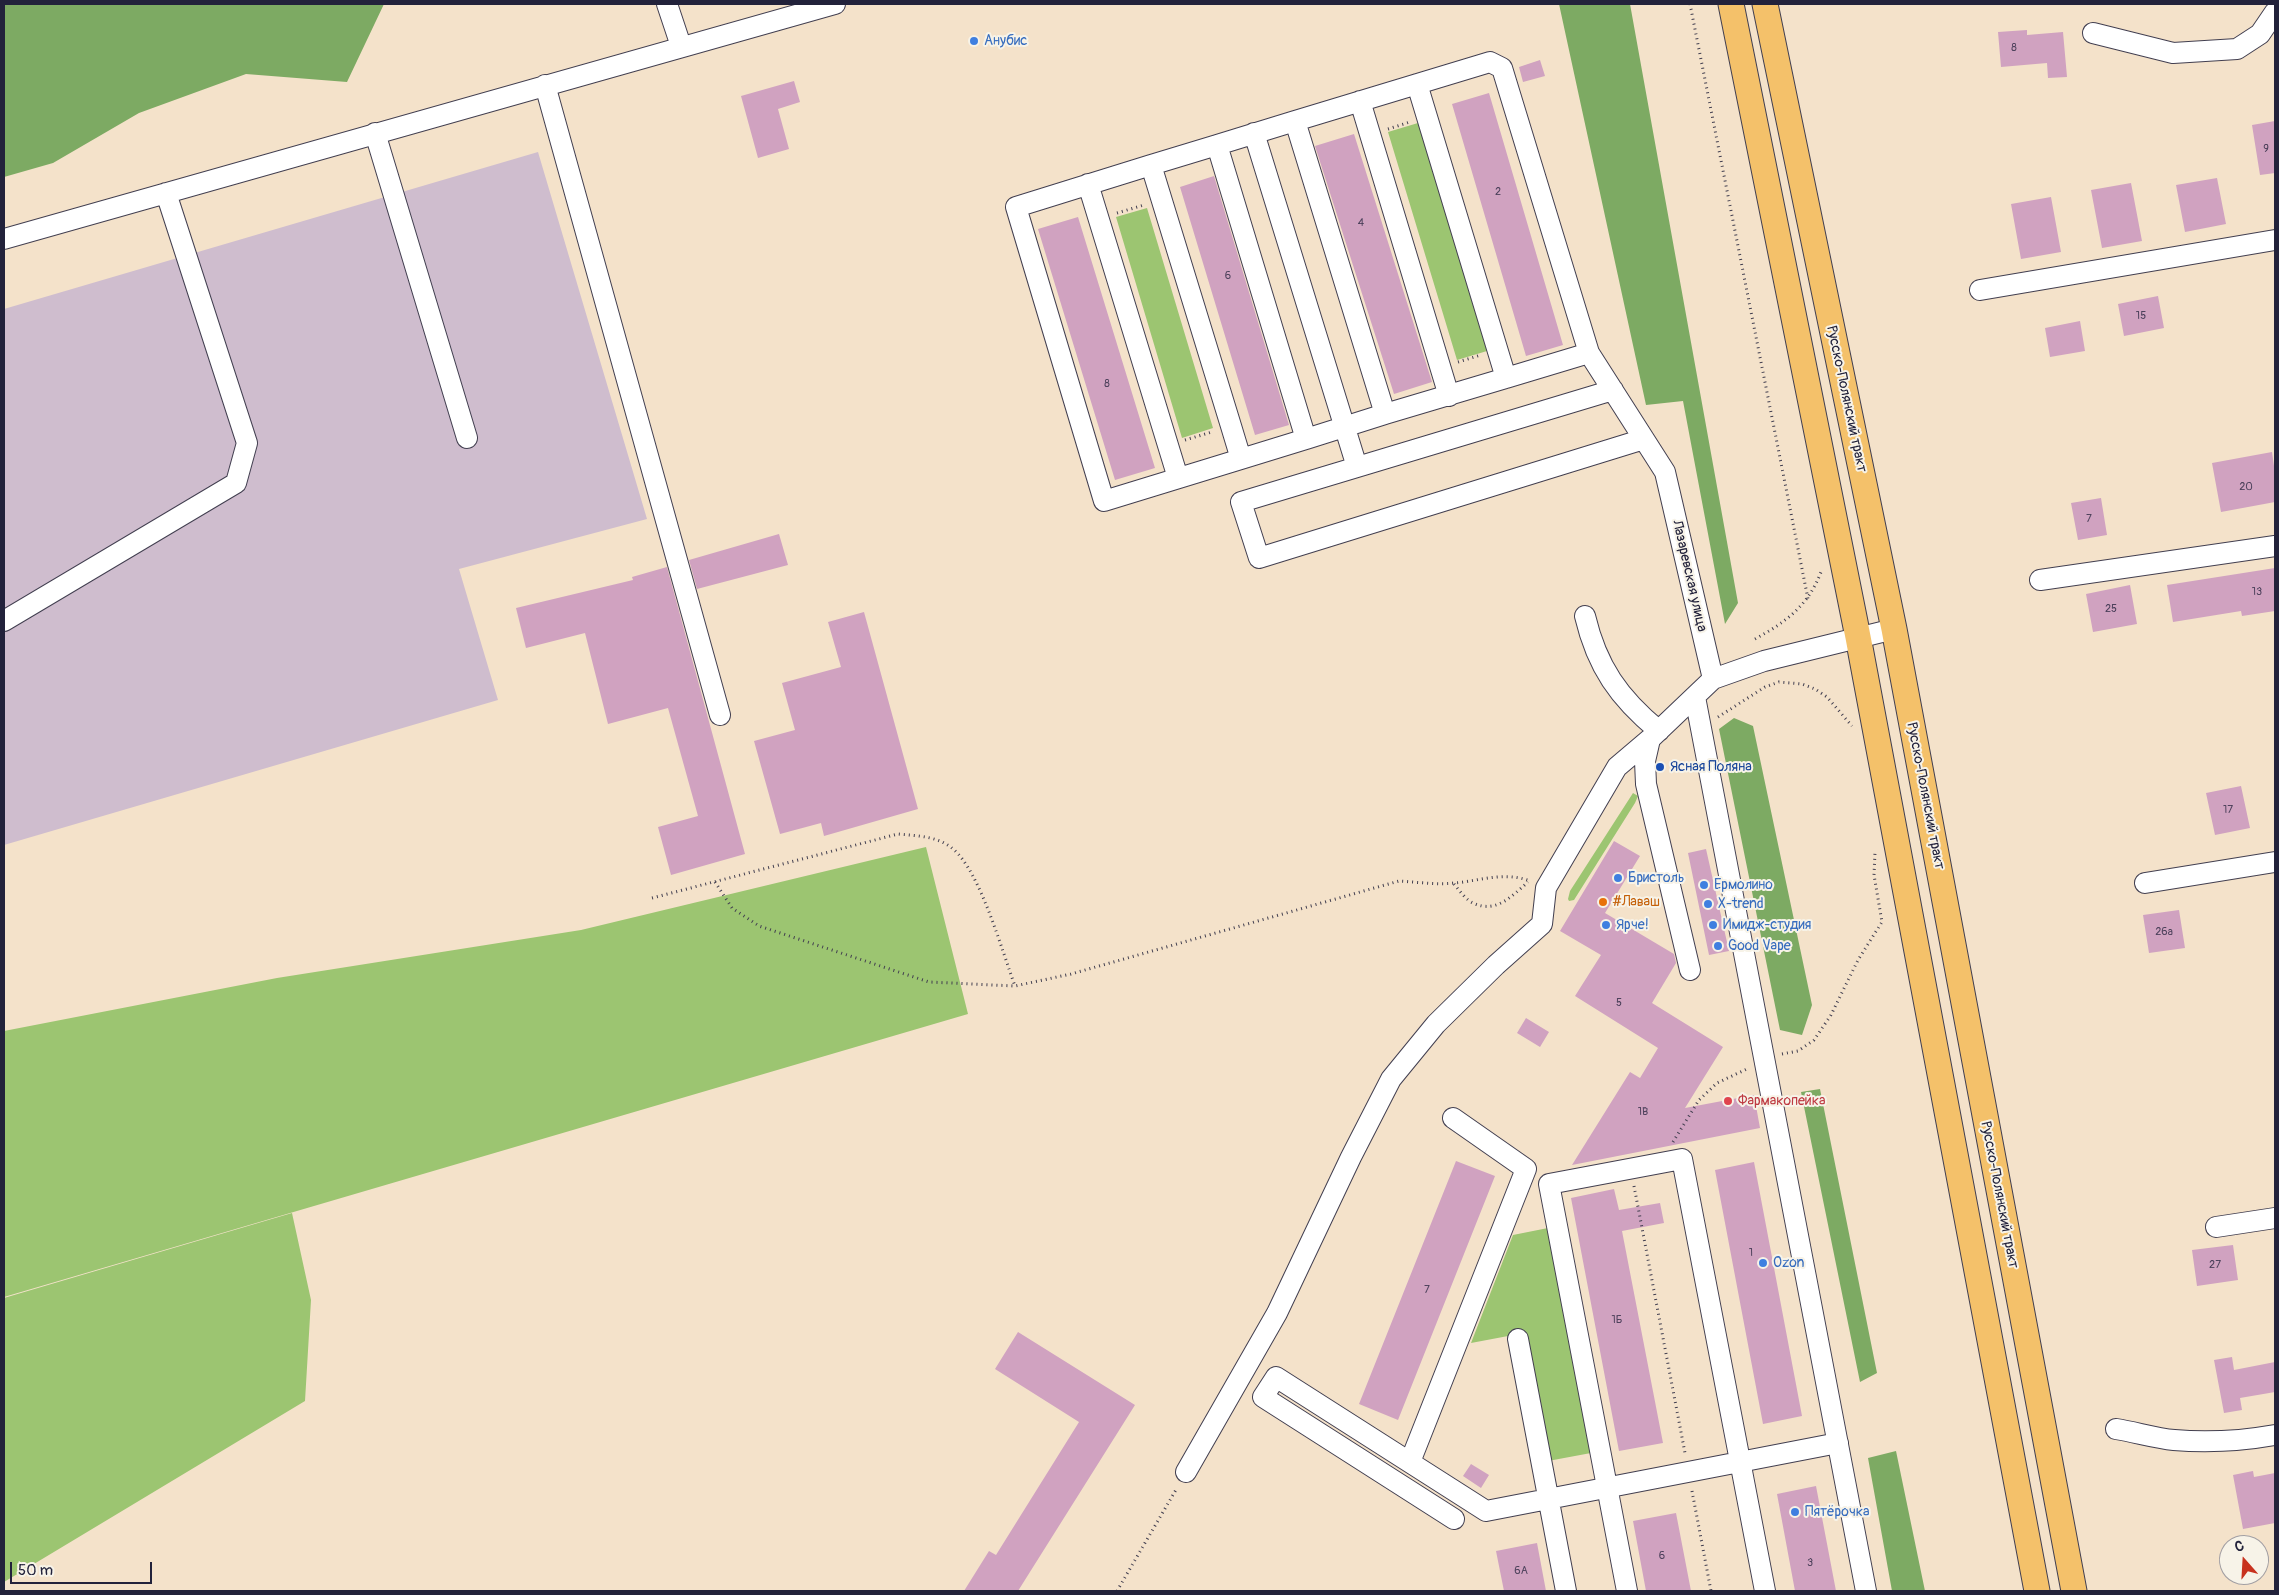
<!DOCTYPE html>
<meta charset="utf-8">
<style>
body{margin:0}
#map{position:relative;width:2279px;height:1595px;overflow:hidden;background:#f4e2ca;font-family:Pangolin,sans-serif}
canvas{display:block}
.frame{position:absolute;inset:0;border:5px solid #22223b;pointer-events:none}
.north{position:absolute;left:2219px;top:1535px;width:50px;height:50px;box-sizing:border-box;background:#f7f3e8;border:1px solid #a29fa3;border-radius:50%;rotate:341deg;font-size:14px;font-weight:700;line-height:20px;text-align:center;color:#22223b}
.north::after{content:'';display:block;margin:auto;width:18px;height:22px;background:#c8321e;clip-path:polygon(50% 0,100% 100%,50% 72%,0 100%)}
.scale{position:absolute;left:10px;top:1562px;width:142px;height:22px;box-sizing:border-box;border:2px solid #22223b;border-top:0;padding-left:6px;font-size:15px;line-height:18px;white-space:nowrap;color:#22223b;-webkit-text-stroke:4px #f7f3e8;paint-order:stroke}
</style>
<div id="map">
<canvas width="2279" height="1595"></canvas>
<div class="frame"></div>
<div class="north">С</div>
<div class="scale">50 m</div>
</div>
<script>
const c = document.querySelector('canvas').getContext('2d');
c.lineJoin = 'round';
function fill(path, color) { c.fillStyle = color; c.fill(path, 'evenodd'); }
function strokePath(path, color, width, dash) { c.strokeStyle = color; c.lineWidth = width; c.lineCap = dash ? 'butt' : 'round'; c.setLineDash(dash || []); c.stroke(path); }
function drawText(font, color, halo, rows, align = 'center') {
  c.font = font + ' Pangolin,sans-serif'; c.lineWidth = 4; c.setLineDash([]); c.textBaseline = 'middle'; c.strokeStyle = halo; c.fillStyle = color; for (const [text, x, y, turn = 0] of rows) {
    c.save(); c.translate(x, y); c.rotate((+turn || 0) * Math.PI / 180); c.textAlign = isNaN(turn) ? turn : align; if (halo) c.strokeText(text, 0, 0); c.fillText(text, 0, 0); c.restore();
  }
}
fill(new Path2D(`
 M 538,152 L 647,519 L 459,569 L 498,700 L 4,845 L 4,309 Z`), '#cfbdce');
fill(new Path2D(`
 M 1418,123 L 1487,351 L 1457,360 L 1388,132 Z
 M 1147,208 L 1213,428 L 1182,438 L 1116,217 Z
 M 1633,793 L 1638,796 L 1635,803 L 1574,900 L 1569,901 L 1568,899 L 1570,891 Z
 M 926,847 L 968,1014 L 4,1297 L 4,1031 L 277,978 L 581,930 Z
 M 292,1213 L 311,1300 L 305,1401 L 4,1582 L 4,1298 Z
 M 1548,1228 L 1591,1453 L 1548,1461 L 1524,1333 L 1471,1343 L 1513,1235 Z`), '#9cc571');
fill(new Path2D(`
 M 4,4 L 384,4 L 347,82 L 246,74 L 139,113 L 53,163 L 4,177 Z
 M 1559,4 L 1630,4 L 1738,603 L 1725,624 L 1683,401 L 1646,405 Z
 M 1734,718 L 1753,726 L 1812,1005 L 1802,1035 L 1780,1030 L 1719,729 Z
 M 1820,1089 L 1877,1373 L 1860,1382 L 1801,1092 Z
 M 1896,1451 L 1925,1591 L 1892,1591 L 1868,1458 Z`), '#7daa63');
fill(new Path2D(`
 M 2027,30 L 2027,35 L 2063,32 L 2067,77 L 2048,78 L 2047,63 L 2001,67 L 1998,32 Z
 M 1540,60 L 1545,76 L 1523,82 L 1519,67 Z
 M 794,81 L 800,102 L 778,109 L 789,149 L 758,158 L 741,96 Z
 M 1489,93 L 1563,345 L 1526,356 L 1452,104 Z
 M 2275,121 L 2275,173 L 2260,175 L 2252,125 Z
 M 1354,134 L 1432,382 L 1394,394 L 1315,146 Z
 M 1214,176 L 1289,425 L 1255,435 L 1180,187 Z
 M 2217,178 L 2226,224 L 2185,232 L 2176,185 Z
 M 2131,183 L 2142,241 L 2102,248 L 2091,190 Z
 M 2051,197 L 2061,252 L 2021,259 L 2011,204 Z
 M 1078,217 L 1155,468 L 1115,480 L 1038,229 Z
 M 2158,296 L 2164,328 L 2124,336 L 2118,304 Z
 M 2080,321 L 2085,351 L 2050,357 L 2045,328 Z
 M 2272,452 L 2275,473 L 2275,502 L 2221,512 L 2212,463 Z
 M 2101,498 L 2107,535 L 2078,540 L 2071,503 Z
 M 779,534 L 788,565 L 697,589 L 689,560 Z
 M 667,567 L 745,854 L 671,875 L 658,827 L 698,816 L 668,708 L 608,724 L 585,633 L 526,648 L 516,608 L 633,580 L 632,577 Z
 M 2275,568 L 2275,611 L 2242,616 L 2241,611 L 2173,622 L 2167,585 Z
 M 2130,585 L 2137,624 L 2093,632 L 2086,594 Z
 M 864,612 L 918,809 L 824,836 L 821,823 L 780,834 L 754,741 L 795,730 L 782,683 L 841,667 L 828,622 Z
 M 2241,786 L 2250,828 L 2215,835 L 2206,793 Z
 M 1614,841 L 1640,856 L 1605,913 L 1674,954 L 1676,963 L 1652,1003 L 1723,1047 L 1685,1108 L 1754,1095 L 1760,1128 L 1572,1165 L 1630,1072 L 1640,1078 L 1658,1048 L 1575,996 L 1601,955 L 1560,931 Z
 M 1706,849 L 1729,951 L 1709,955 L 1688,853 Z
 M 2179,910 L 2185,948 L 2149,953 L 2143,915 Z
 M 1526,1018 L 1549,1032 L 1540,1047 L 1517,1033 Z
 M 1456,1161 L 1495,1176 L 1398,1420 L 1359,1404 Z
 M 1754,1162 L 1802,1416 L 1763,1424 L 1715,1170 Z
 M 1614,1189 L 1619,1210 L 1660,1203 L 1664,1223 L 1622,1231 L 1663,1443 L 1619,1451 L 1571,1198 Z
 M 2233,1245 L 2238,1280 L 2197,1286 L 2192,1250 Z
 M 1018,1332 L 1135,1405 L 1018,1591 L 964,1591 L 989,1551 L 996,1555 L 1079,1422 L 995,1369 Z
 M 2232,1357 L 2234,1370 L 2275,1362 L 2275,1392 L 2240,1398 L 2242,1410 L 2224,1413 L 2214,1360 Z
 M 1471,1464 L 1489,1475 L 1481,1488 L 1463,1476 Z
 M 2253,1471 L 2254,1477 L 2275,1473 L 2275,1523 L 2243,1529 L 2233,1475 Z
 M 1816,1486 L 1836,1591 L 1795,1591 L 1777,1494 Z
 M 1676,1513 L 1691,1591 L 1646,1591 L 1633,1521 Z
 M 1537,1543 L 1546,1591 L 1504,1591 L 1496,1551 Z`), '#d0a2c0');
const minor = new Path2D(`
 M 667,4 L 681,46
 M 2093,33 L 2173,53 L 2237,49 L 2260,34 L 2275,12
 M 1417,84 L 1506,378 L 1589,353 L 1665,472 L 1713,679
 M 545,85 L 720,715
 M 1360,101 L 1449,396
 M 1295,121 L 1217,145 L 1306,439 L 1385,414
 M 375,133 L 467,438
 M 1254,133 L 1357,467
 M 1217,145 L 1151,165 L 1231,426 L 1241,459 L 1306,439
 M 1151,165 L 1016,207 L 1104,501 L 1241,459
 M 1088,184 L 1178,478
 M 4,239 L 835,4
 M 1980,290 L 2275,240
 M 1506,378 L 1385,414 L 1295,121 L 1490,62 L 1502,68 L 1589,353
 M 1613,390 L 1241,502 L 1259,558 L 1644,439
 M 2040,580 L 2275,546
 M 1585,616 C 1597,667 1619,698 1659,731
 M 4,621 L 236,483 L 247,443 L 166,193
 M 1695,697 L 1866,1591
 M 1650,739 L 1645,761 L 1646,784 L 1690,970
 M 2145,883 L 2275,862
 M 2216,1227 L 2275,1218
 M 1518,1339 L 1566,1591
 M 2116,1429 C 2135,1432 2155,1438 2174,1440 C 2208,1443 2241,1441 2275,1435
 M 1410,1462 L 1526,1169 L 1453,1118
 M 1186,1472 L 1277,1313 L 1351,1157 L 1391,1079 L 1436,1024 L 1496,965 L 1542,924 L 1546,888 L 1617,767 L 1650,739 L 1713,679 L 1764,661 L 1894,629
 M 1454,1519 L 1263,1397 L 1276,1377 L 1486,1511 L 1838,1443
 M 1627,1591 L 1549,1184 L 1682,1159 L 1765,1591`);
const major = new Path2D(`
 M 1731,4 L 1858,637 L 2037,1591
 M 1765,4 L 1894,629 L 2074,1591`);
strokePath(minor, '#423f50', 22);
strokePath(major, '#423f50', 27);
strokePath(new Path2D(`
 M 1690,4 L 1808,599
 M 1388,129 L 1410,122
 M 1117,213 L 1144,205
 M 1458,362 L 1481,355
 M 1185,440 L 1212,432
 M 1755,639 C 1786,622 1808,606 1821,572 L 1823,572
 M 1718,717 L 1765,687 L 1779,682 L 1802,684 L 1815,689 L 1827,697 L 1852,726
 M 715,882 L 732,908 L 759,926 L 929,982 L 1015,986 L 1071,974 L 1399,881 C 1417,882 1436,885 1454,883 C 1480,881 1504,871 1530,881
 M 1454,884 C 1459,890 1466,900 1473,903 C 1496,914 1512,896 1528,882
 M 652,898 L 898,834 C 918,836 938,836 953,849 C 980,871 1002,951 1015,986
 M 1782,1054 L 1798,1051 L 1814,1040 L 1831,1015 L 1858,960 L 1882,922 L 1874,875 L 1875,852
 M 1673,1142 L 1699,1100 L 1717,1083 L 1749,1068
 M 1634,1186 L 1685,1453
 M 1692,1491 L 1711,1591
 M 1117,1591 L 1177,1488`), '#423f50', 3, [1, 4]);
strokePath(minor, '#fff', 20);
strokePath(major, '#f4c16a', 25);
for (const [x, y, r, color] of [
 [974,41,5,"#3f7fe0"],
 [1660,767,5,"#1a4fb4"],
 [1618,878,5,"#3f7fe0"],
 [1704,885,5,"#3f7fe0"],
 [1603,902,5,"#e8710a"],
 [1708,904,5,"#3f7fe0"],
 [1606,925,5,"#3f7fe0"],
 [1713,925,5,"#3f7fe0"],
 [1718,946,5,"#3f7fe0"],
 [1728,1101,5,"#e0444e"],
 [1763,1263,5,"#3f7fe0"],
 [1795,1512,5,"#3f7fe0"]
]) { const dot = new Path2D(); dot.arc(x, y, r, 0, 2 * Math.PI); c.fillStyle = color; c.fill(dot); strokePath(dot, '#f7f3e8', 2); }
drawText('11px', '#4e425c', null, [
 ["8",2014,48],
 ["9",2266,149],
 ["2",1498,192],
 ["4",1361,223],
 ["6",1228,276],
 ["15",2141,316],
 ["8",1107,384],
 ["20",2246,487],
 ["7",2089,519],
 ["13",2257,592],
 ["25",2111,609],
 ["17",2228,810],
 ["26а",2164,932],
 ["5",1619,1003],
 ["1В",1643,1112],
 ["1",1751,1253],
 ["27",2215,1265],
 ["7",1427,1290],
 ["1Б",1617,1320],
 ["6",1662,1556],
 ["3",1810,1563],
 ["6А",1521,1571]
]);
drawText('14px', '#366cbe', '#f7f3e8', [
 ["Анубис",984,41],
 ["Бристоль",1628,878],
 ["Ермолино",1714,885],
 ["X-trend",1718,904],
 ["Ярче!",1616,925],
 ["Имидж-студия",1723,925],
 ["Good Vape",1728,946],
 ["Ozon",1773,1263],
 ["Пятёрочка",1805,1512]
], 'left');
drawText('14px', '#22223b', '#f7f3e8', [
 ["Русско-Полянский тракт",1846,399,78],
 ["Лазаревская улица",1689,576,77],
 ["Русско-Полянский тракт",1925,796,79],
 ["Русско-Полянский тракт",1999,1195,79]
]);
drawText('14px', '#164399', '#f7f3e8', [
 ["Ясная Поляна",1670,767]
], 'left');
drawText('14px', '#c56008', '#f7f3e8', [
 ["#Лаваш",1613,902]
], 'left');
drawText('14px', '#be3a42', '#f7f3e8', [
 ["Фармакопейка",1738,1101]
], 'left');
</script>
